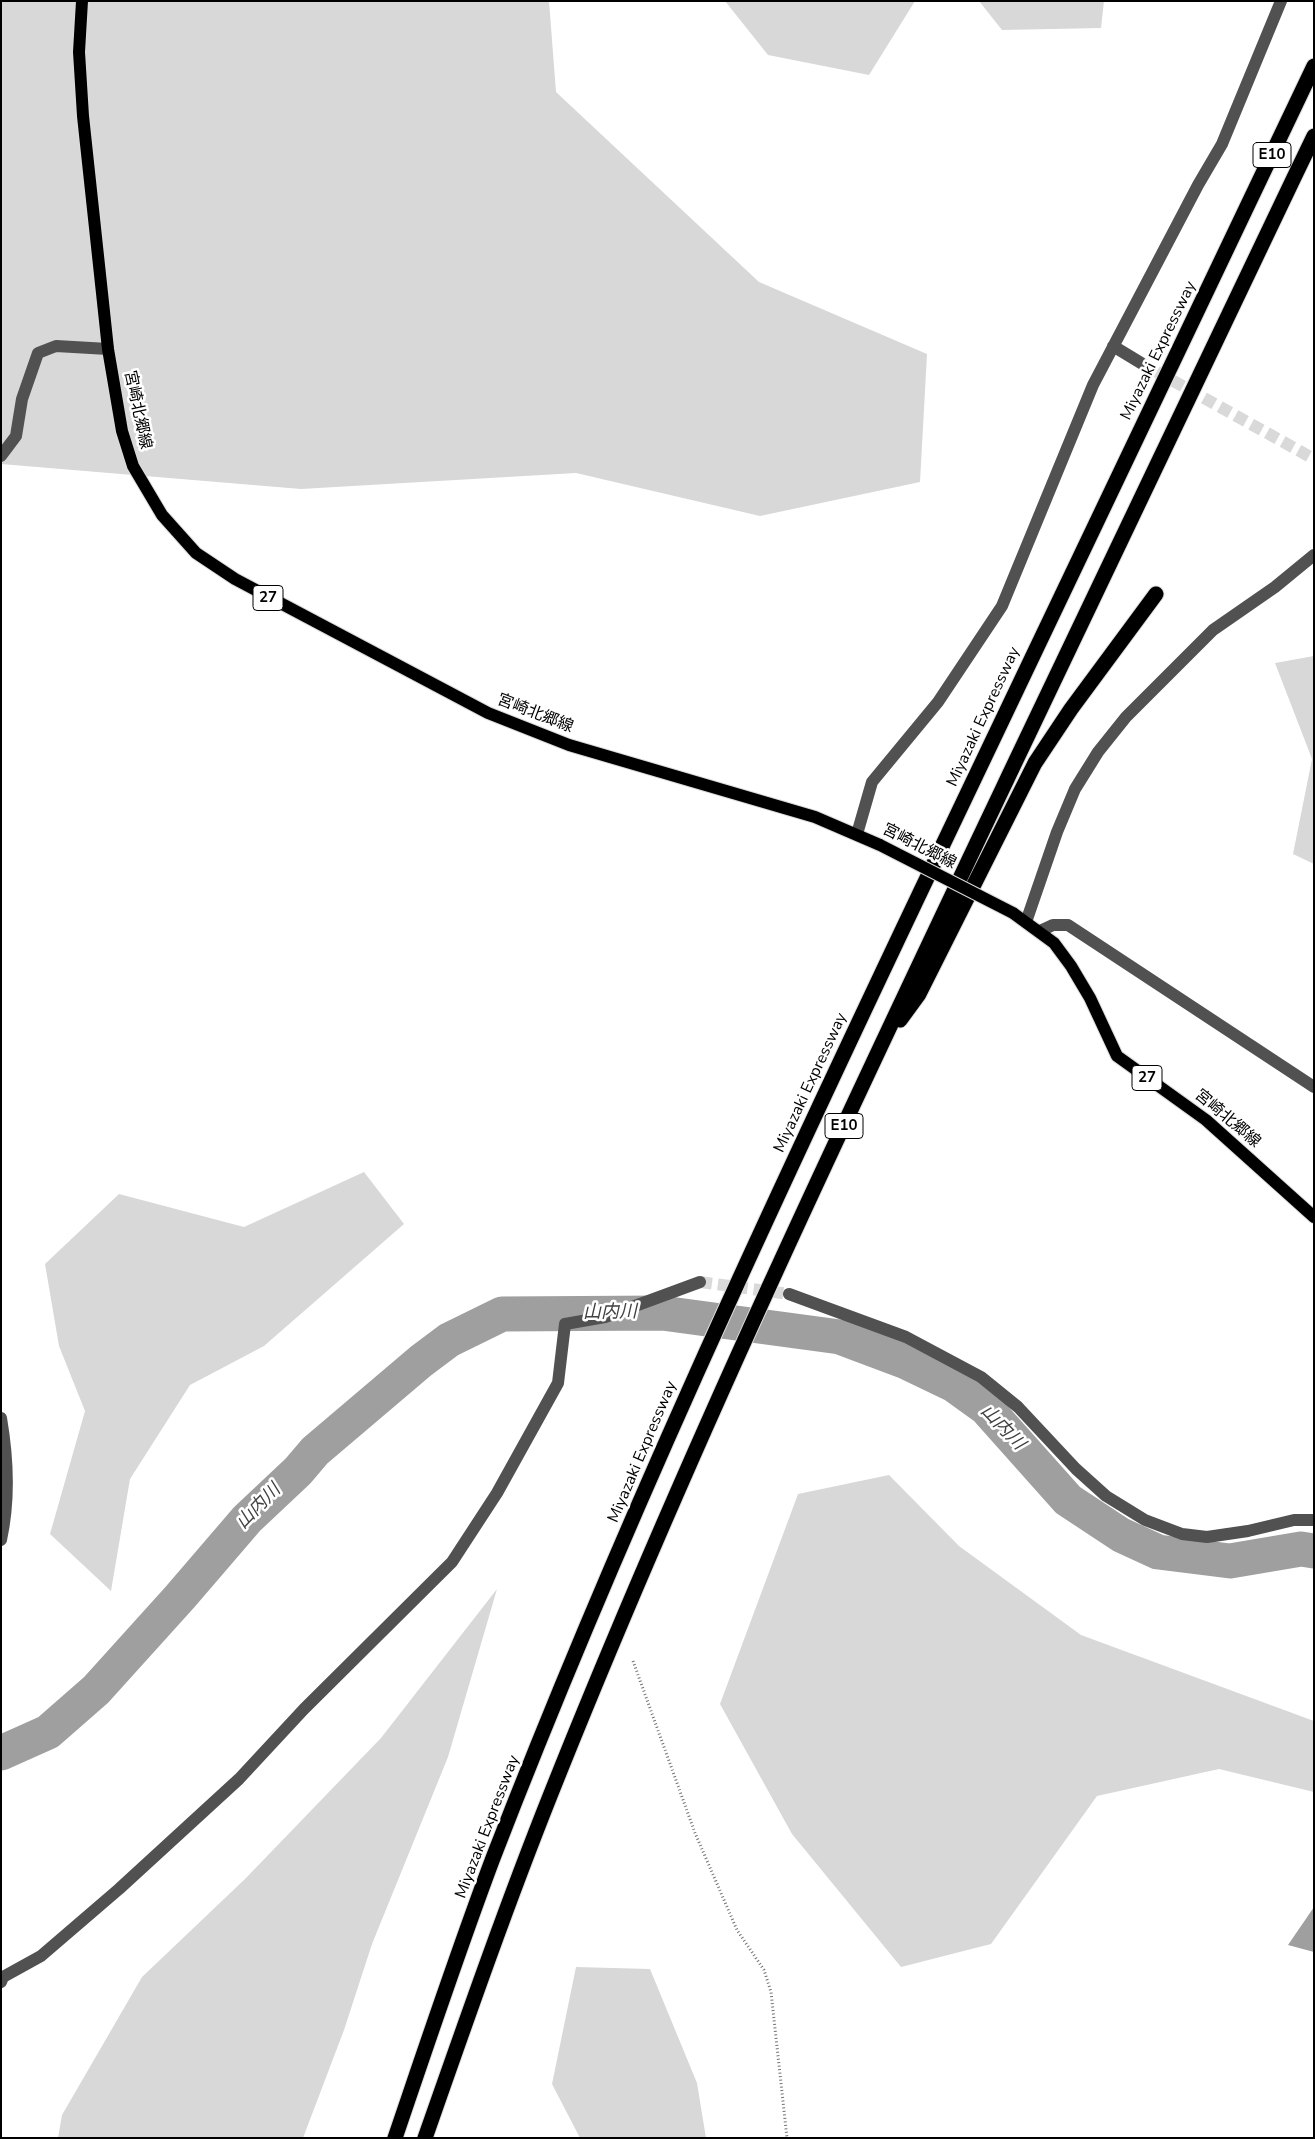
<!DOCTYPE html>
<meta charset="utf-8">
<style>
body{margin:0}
#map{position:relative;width:1315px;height:2139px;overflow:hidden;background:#fff;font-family:"Nunito Sans",sans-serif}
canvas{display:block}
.frame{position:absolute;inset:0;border:2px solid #000;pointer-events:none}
</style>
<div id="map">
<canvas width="1315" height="2139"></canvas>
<div class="frame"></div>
</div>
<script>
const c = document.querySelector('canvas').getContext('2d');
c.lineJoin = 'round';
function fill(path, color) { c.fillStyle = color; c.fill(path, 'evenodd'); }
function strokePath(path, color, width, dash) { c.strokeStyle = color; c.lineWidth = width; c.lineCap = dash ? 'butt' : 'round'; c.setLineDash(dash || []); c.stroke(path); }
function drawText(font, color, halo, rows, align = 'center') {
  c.font = font + ' "Nunito Sans","Noto Sans JP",sans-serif'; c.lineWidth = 5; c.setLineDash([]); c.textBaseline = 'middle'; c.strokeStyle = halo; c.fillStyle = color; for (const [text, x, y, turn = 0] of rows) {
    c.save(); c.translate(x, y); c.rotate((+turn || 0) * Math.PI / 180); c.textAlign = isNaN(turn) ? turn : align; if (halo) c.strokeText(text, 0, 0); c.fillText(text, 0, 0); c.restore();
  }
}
fill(new Path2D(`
 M 1,1 L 549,1 L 556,92 L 759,282 L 927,354 L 920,482 L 760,516 L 576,473 L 301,489 L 1,464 Z
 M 725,1 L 915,1 L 869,75 L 768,55 Z
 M 979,1 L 1104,1 L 1101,28 L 1002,30 Z
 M 1314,656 L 1314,864 L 1293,854 L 1312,759 L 1275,663 Z
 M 364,1172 L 404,1224 L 264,1346 L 190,1385 L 130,1479 L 111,1591 L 50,1534 L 85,1411 L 59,1346 L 45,1264 L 119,1194 L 244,1227 Z
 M 889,1475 L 959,1546 L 1081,1635 L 1314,1721 L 1314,1792 L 1219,1769 L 1097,1796 L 991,1944 L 901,1967 L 792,1834 L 720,1704 L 798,1494 Z
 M 497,1589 L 448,1757 L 372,1944 L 344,2030 L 303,2138 L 58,2138 L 62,2115 L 142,1977 L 245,1879 L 381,1738 Z
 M 576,1967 L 650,1969 L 697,2083 L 706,2138 L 580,2138 L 552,2084 Z`), '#d8d8d8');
fill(new Path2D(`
 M 1314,1907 L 1314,1952 L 1288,1945 Z`), '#9f9f9f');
strokePath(new Path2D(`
 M 1,1753 L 48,1732 L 96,1690 L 180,1597 L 247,1519 L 298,1471 L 315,1451 L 421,1361 L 449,1340 L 502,1314 L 662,1313 L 840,1337 L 904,1361 L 954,1385 L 986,1408 L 1068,1500 L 1121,1535 L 1158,1552 L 1230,1561 L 1301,1549 L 1314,1551`), '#9f9f9f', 35);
strokePath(new Path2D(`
 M 1141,363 L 1314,459
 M 700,1282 L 789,1294`), '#d9d9d9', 12, [12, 6]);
const major = new Path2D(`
 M 82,1 L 79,52 L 83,116 L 108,349 L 122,431 L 133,466 L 162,515 L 196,553 L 235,579 L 488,713 L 569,745 L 815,817 L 880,845
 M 1013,913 L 1054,943 L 1071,966 L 1090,998 L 1117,1056 L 1206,1120 L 1314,1217`);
const highway = new Path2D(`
 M 900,1020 L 919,994 L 1035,763 L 1071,709 L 1156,594
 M 395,2138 C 427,2044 458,1951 493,1858 C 619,1532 767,1215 917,899 C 1049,621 1182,344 1314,66
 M 425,2138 C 465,2024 505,1909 550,1796 C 691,1442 856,1097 1020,752 C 1118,547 1215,341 1314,136`);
strokePath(major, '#dbdbdb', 14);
strokePath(highway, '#dbdbdb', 17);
strokePath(new Path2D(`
 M 633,1661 L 695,1833 L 737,1930 L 764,1970 L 771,1992 L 787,2138`), '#737373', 3, [1, 2.5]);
strokePath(new Path2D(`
 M 1113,346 L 1141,363
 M 1,456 L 16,436 L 22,399 L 38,353 L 56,346 L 108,349
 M 857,834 L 872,782 L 938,702 L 1002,606 L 1093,385 L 1198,185 L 1222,144 L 1281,1
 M 1026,922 L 1057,832 L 1075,789 L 1098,752 L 1126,717 L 1213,630 L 1275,587 L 1314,555
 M 1040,931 L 1053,925 L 1068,925 L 1314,1087
 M 789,1294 L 906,1337 L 981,1377 L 1018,1407 L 1076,1469 L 1106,1496 L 1145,1520 L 1182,1534 L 1207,1537 L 1248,1531 L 1294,1520 L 1314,1520
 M 1,1418 C 8,1459 10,1499 1,1540
 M 1,1982 L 3,1977 L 41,1956 L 119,1889 L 239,1779 L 304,1709 L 452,1562 L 497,1493 L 558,1383 L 565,1324 L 605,1317 L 700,1282`), '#515151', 12);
strokePath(major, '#000', 12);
strokePath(highway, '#000', 15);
const majorBridge = new Path2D(`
 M 880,845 L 1013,913`);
strokePath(majorBridge, '#dbdbdb', 14, []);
strokePath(majorBridge, '#000', 12);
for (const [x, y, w] of [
 [1272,155,38],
 [268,598,30],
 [1147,1078,30],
 [844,1126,38]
]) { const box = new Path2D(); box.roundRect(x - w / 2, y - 12.5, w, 25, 4); c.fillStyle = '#fff'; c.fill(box); strokePath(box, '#000', 1); }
drawText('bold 15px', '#000', null, [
 ["E10",1272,155],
 ["27",268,598],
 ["27",1147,1078],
 ["E10",844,1126]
]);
drawText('16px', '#000', '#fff', [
 ["Miyazaki Expressway",1159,351,-64],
 ["宮崎北郷線",137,410,78],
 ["宮崎北郷線",535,714,21],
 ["Miyazaki Expressway",984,717,-65],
 ["宮崎北郷線",919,847,27],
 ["Miyazaki Expressway",811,1083,-65],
 ["宮崎北郷線",1227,1119,40],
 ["Miyazaki Expressway",643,1452,-67],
 ["Miyazaki Expressway",488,1827,-69]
]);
drawText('italic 18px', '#404040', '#fff', [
 ["山内川",610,1313,-1],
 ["山内川",1002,1428,46],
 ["山内川",259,1507,-46]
]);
</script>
